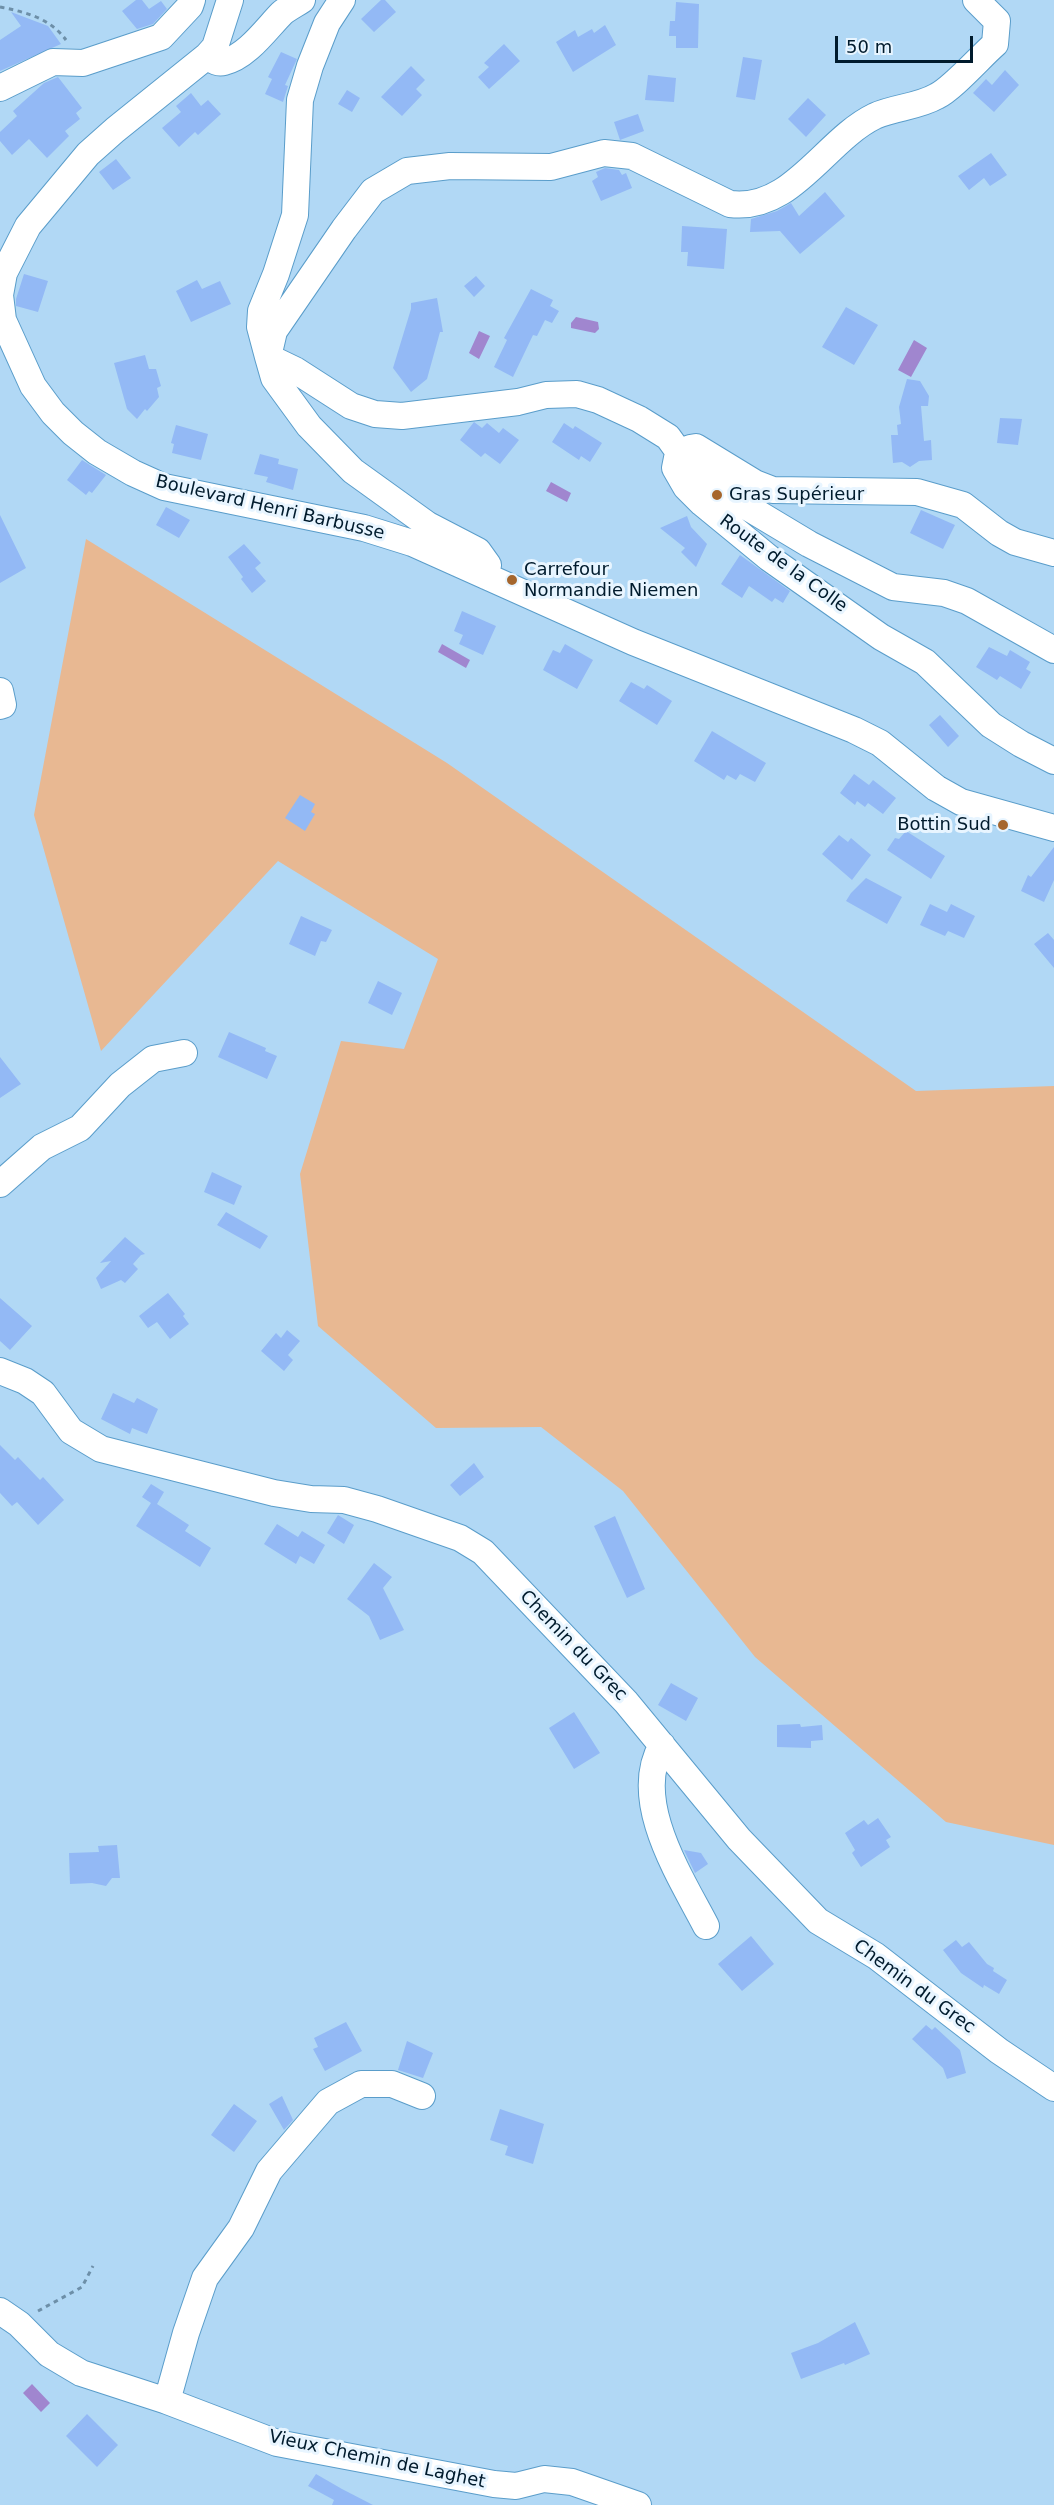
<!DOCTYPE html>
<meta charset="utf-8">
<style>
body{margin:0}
#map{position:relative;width:1054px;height:2505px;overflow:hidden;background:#b1d8f5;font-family:"DejaVu Sans",sans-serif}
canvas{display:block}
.scale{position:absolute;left:835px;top:36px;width:138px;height:27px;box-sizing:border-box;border:3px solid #001b2d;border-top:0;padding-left:8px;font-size:18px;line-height:21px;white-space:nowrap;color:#001b2d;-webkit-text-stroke:4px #e8f5ff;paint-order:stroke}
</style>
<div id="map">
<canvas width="1054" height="2505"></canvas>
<div class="scale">50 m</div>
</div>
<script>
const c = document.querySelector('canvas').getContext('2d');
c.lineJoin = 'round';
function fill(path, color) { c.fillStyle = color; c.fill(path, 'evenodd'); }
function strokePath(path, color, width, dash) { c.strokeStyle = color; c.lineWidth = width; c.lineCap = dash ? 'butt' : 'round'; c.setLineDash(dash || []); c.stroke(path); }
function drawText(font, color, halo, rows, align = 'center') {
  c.font = font + ' "DejaVu Sans",sans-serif'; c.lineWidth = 6; c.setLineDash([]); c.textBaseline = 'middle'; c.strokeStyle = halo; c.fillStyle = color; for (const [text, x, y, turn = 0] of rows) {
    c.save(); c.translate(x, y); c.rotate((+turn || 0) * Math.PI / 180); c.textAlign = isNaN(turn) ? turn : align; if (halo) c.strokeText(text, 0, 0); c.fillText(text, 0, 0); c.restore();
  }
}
fill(new Path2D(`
 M 86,539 L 447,763 L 916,1091 L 1054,1086 L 1054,1845 L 946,1822 L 755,1657 L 623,1491 L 541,1427 L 436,1428 L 318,1326 L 300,1174 L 341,1041 L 404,1049 L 438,959 L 278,861 L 101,1051 L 34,815 Z`), '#e8b892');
fill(new Path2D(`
 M 576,317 L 598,322 L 599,329 L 595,333 L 571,328 L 571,323 Z
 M 479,331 L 490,336 L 479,359 L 469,353 Z
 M 914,340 L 927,348 L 911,377 L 898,370 Z
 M 551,482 L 571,493 L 567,502 L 546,491 Z
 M 442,644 L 470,660 L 466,668 L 438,652 Z
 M 32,2384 L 50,2403 L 41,2412 L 23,2393 Z`), '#a086cf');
fill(new Path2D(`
 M 136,0 L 142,0 L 149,9 L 161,1 L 167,9 L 153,24 L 137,29 L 122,11 Z
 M 381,0 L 385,0 L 396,12 L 374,32 L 361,19 Z
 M 676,2 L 699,4 L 698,48 L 676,48 L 676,36 L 669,36 L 670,21 L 675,21 Z
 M 11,12 L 48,26 L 61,44 L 0,71 L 0,40 L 21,26 Z
 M 605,25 L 616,45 L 573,72 L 556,42 L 575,30 L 578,37 L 592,29 L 594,33 Z
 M 504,44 L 520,61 L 489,89 L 478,77 L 489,67 L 484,63 Z
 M 281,52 L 297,59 L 285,85 L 288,86 L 283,102 L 265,94 L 272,79 L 268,77 Z
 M 743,57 L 762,60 L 755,100 L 736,97 Z
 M 411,66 L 425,80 L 416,89 L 422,95 L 402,116 L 381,97 Z
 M 1005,70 L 1019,85 L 994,112 L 973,93 L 986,79 L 992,85 Z
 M 648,75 L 676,78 L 674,102 L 645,100 Z
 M 58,77 L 82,108 L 76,113 L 80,119 L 65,131 L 69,136 L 47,158 L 29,139 L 12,155 L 0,141 L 0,132 L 17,116 L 13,111 L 44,83 Z
 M 347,90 L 360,98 L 352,112 L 338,104 Z
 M 191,93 L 201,106 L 208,100 L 221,114 L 198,135 L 195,132 L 179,147 L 162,128 L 181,112 L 176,106 Z
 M 808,98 L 826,115 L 806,137 L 788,119 Z
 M 638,114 L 644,131 L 620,140 L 614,122 Z
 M 991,153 L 1007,175 L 990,186 L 984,178 L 969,190 L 958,176 Z
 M 116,159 L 131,178 L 113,190 L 99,172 Z
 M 605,168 L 619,170 L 622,175 L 626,173 L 632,188 L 601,201 L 592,181 L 598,177 L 596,172 Z
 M 825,192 L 845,216 L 800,254 L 780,231 L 750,232 L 751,219 L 777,211 L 791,203 L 799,216 Z
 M 682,226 L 727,229 L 724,269 L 687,266 L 688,252 L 681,252 Z
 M 24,274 L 48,281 L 38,312 L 16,306 L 16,299 Z
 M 476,276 L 485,286 L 474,297 L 464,286 Z
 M 197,280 L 202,289 L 220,281 L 231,304 L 191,322 L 176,291 Z
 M 531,289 L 553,300 L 550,306 L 559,311 L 552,323 L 545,320 L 537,336 L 533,335 L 513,377 L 494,367 L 507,340 L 504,338 Z
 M 437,298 L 443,332 L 440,332 L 427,379 L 411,392 L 393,368 L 411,309 L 411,303 Z
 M 846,307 L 878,325 L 854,365 L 822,347 Z
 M 145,355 L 149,369 L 156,369 L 161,386 L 157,388 L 159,397 L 147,411 L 145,409 L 137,419 L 127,409 L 114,363 Z
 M 907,379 L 920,381 L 929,396 L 928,406 L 921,406 L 924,441 L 931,440 L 932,460 L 919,461 L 910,467 L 902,462 L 893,463 L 891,435 L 898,435 L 897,425 L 901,424 L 899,407 Z
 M 1000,418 L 1022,419 L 1018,445 L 997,443 Z
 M 474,422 L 482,428 L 487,423 L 499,433 L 503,428 L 519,440 L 500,464 L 485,453 L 481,457 L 460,440 Z
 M 564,423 L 573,429 L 575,426 L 602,443 L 590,462 L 581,456 L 579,460 L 552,442 Z
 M 176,425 L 208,434 L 201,460 L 172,453 L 174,444 L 171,443 Z
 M 260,454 L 279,459 L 278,464 L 298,469 L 293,490 L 266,482 L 268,477 L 254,474 Z
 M 82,460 L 106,475 L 92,493 L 89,491 L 86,495 L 67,480 Z
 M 166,507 L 190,520 L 179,538 L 156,525 Z
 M 921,510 L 955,525 L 943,549 L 910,533 Z
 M 0,515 L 26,568 L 0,583 Z
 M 687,516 L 691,527 L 707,544 L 696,567 L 681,552 L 685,548 L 660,528 Z
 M 244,544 L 261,563 L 255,568 L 266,581 L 252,593 L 241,579 L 243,577 L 228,557 Z
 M 740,555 L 790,591 L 783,603 L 775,598 L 772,602 L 749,586 L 742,598 L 721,584 Z
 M 462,611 L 496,626 L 483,655 L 459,644 L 463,635 L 454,631 Z
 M 565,644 L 593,660 L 577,689 L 543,670 L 553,650 L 560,653 Z
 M 989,647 L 1007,656 L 1010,650 L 1030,662 L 1026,669 L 1031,672 L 1021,689 L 1000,676 L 997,680 L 976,667 Z
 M 631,682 L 644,689 L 647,685 L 672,701 L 657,725 L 619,701 Z
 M 940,715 L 959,736 L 948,747 L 929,725 Z
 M 712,731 L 766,763 L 755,782 L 740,774 L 736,780 L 727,775 L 724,780 L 694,761 Z
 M 854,774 L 869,785 L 873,780 L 896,798 L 883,814 L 868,803 L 865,807 L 857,801 L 855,805 L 840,793 Z
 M 300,795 L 315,804 L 311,812 L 315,814 L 305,831 L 285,818 Z
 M 906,831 L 945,856 L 931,879 L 887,850 L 895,838 L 899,839 Z
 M 839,835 L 848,842 L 851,838 L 871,855 L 852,880 L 822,854 Z
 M 1054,847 L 1054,880 L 1044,902 L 1021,891 L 1028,875 L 1031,877 Z
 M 866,878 L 902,897 L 887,924 L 846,901 L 851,893 Z
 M 930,904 L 947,912 L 951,904 L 975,916 L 964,938 L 948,931 L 945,936 L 920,925 Z
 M 301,916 L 332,930 L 326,942 L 321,941 L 315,956 L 289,944 Z
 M 1048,933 L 1054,940 L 1054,968 L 1034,944 Z
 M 378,981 L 402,993 L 392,1015 L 368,1003 Z
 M 229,1032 L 266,1048 L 265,1051 L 277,1056 L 267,1079 L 218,1057 Z
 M 0,1057 L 21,1084 L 0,1098 Z
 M 212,1172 L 242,1186 L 234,1205 L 204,1192 Z
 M 226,1212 L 268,1236 L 260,1249 L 217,1225 Z
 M 125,1237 L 145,1254 L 141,1255 L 133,1264 L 138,1269 L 125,1283 L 121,1280 L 101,1289 L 96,1278 L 111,1261 L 100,1263 Z
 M 168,1293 L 185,1314 L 183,1316 L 189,1324 L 170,1339 L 157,1322 L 148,1328 L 139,1316 Z
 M 0,1298 L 32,1326 L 10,1350 L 0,1341 Z
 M 287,1330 L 300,1341 L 288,1355 L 293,1360 L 284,1371 L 261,1351 L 276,1333 L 281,1338 Z
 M 113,1393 L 134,1403 L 137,1398 L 158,1409 L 147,1434 L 132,1428 L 130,1434 L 101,1419 Z
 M 0,1445 L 15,1460 L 18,1457 L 40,1480 L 43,1477 L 64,1500 L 38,1525 L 17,1502 L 12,1506 L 0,1493 Z
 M 474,1463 L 484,1477 L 460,1496 L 450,1485 Z
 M 151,1484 L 164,1492 L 157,1504 L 189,1525 L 185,1531 L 211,1548 L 200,1567 L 136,1526 L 151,1503 L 142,1497 Z
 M 338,1515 L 354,1525 L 344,1544 L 327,1533 Z
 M 615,1516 L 645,1589 L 627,1598 L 594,1526 Z
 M 277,1524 L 298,1537 L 302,1531 L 325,1545 L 314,1564 L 300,1556 L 296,1564 L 264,1544 Z
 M 374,1563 L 392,1577 L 383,1588 L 404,1630 L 380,1640 L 369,1616 L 347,1599 Z
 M 671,1683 L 698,1698 L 686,1721 L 658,1705 Z
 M 574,1712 L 600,1753 L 574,1769 L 549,1728 Z
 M 800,1724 L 801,1727 L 822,1725 L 823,1740 L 811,1741 L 811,1748 L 777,1747 L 777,1725 Z
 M 878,1818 L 891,1837 L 886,1840 L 890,1847 L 861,1867 L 852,1853 L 855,1850 L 845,1833 L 864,1820 L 868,1825 Z
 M 117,1845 L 120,1878 L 112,1878 L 106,1886 L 92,1883 L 70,1884 L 69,1853 L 99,1852 L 98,1846 Z
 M 684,1850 L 701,1853 L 708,1864 L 695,1873 Z
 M 751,1936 L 774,1964 L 742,1991 L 718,1964 Z
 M 956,1940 L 962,1947 L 969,1942 L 987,1964 L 994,1968 L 993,1971 L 1007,1980 L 999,1994 L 984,1985 L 983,1988 L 961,1973 L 943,1950 Z
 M 346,2022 L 362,2051 L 325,2071 L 313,2049 L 318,2047 L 314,2038 Z
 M 926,2025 L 932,2030 L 935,2027 L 960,2050 L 966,2073 L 947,2079 L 943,2068 L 912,2039 Z
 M 407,2041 L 433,2053 L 423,2078 L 398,2070 Z
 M 282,2096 L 293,2120 L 284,2130 L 269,2104 Z
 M 234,2104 L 257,2121 L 234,2152 L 211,2135 Z
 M 500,2109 L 544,2124 L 533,2164 L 505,2155 L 508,2146 L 490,2140 Z
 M 855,2322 L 870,2354 L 845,2365 L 844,2363 L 801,2379 L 791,2353 L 818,2343 Z
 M 87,2414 L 118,2445 L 97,2467 L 66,2436 Z
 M 316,2474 L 342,2489 L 373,2505 L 332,2505 L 334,2500 L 308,2486 Z`), '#93b9f5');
const minor = new Path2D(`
 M 230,0 L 215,47 L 207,56 L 115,130 L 88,154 L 28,226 L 4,273 L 0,295 L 3,320 L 33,386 L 53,413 L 73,433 L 97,452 L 133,473 L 164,487 L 364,528 L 412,543 L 633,642 L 854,730 L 880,743 L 936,788 L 961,802 L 1054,828
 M 342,0 L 327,23 L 310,66 L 300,100 L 295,215 L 276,274 L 261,311 L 260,327 L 268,357 L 295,370 L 351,406 L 375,414 L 402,416 L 518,402 L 546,395 L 577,394 L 598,400 L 639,419 L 668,437 L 681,455 L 690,448 L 696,447 L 755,483 L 773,490 L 917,492 L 963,505 L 999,533 L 1015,542 L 1054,553
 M 207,56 C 213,60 217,64 224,62 C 247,57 267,28 282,13 C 288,8 296,4 302,0
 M 0,88 L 53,62 L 83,63 L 161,37 L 190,6 L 192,0
 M 486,576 L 488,565 L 478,551 L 428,525 L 353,471 L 309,426 L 274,378 L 268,357 L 274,331 L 344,229 L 373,191 L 407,171 L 450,166 L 551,167 L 604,153 L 632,156 L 730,204 C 792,212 825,140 875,116 C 895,107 918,107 937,96 C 952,89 981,56 995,44 L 997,21 L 976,0
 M 1054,650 L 967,601 L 944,593 L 893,587 L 809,544 L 739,502 L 691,458 L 681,455 L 677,458 L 675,468 L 686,487 L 702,503 L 769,558 L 881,637 L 925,662 L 991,725 L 1021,744 L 1054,761
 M 0,691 L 3,705 L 0,706
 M 0,1184 L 42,1147 L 80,1128 L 120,1085 L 153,1059 L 184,1053
 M 0,1371 L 25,1381 L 43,1393 L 71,1431 L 101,1449 L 274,1493 L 311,1499 L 344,1500 L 377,1509 L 460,1538 L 483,1552 L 626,1702 L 739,1839 L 818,1921 L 876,1956 L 999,2051 L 1054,2088
 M 662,1745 C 630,1800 680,1876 706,1926
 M 0,2311 L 19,2324 L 49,2354 L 81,2373 L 167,2401 L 277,2443 L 494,2484 L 516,2486 L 544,2479 L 572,2482 L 638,2505
 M 167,2401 L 186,2333 L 205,2278 L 241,2228 L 269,2171 L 328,2102 L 361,2084 L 392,2084 L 422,2096`);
strokePath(minor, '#5a9dca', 28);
strokePath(new Path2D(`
 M 0,7 C 25,12 50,18 66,40
 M 38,2311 L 82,2287 L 93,2266`), '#6d8fa8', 3, [4.5, 4.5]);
strokePath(minor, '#fff', 26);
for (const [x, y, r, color] of [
 [717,495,6,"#a5662d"],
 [512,580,6,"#a5662d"],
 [1003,825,6,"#a5662d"]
]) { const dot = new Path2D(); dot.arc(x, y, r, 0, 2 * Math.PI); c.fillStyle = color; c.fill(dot); strokePath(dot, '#e8f5ff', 2); }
drawText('18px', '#001b2d', '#e8f5ff', [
 ["Gras Supérieur",729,495],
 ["Carrefour",524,570],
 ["Normandie Niemen",524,591],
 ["Bottin Sud",991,825,"right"]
], 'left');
drawText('18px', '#001b2d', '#e8f5ff', [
 ["Boulevard Henri Barbusse",270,508,13],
 ["Route de la Colle",783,564,36],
 ["Chemin du Grec",573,1646,46],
 ["Chemin du Grec",914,1987,36],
 ["Vieux Chemin de Laghet",377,2460,12]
]);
</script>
